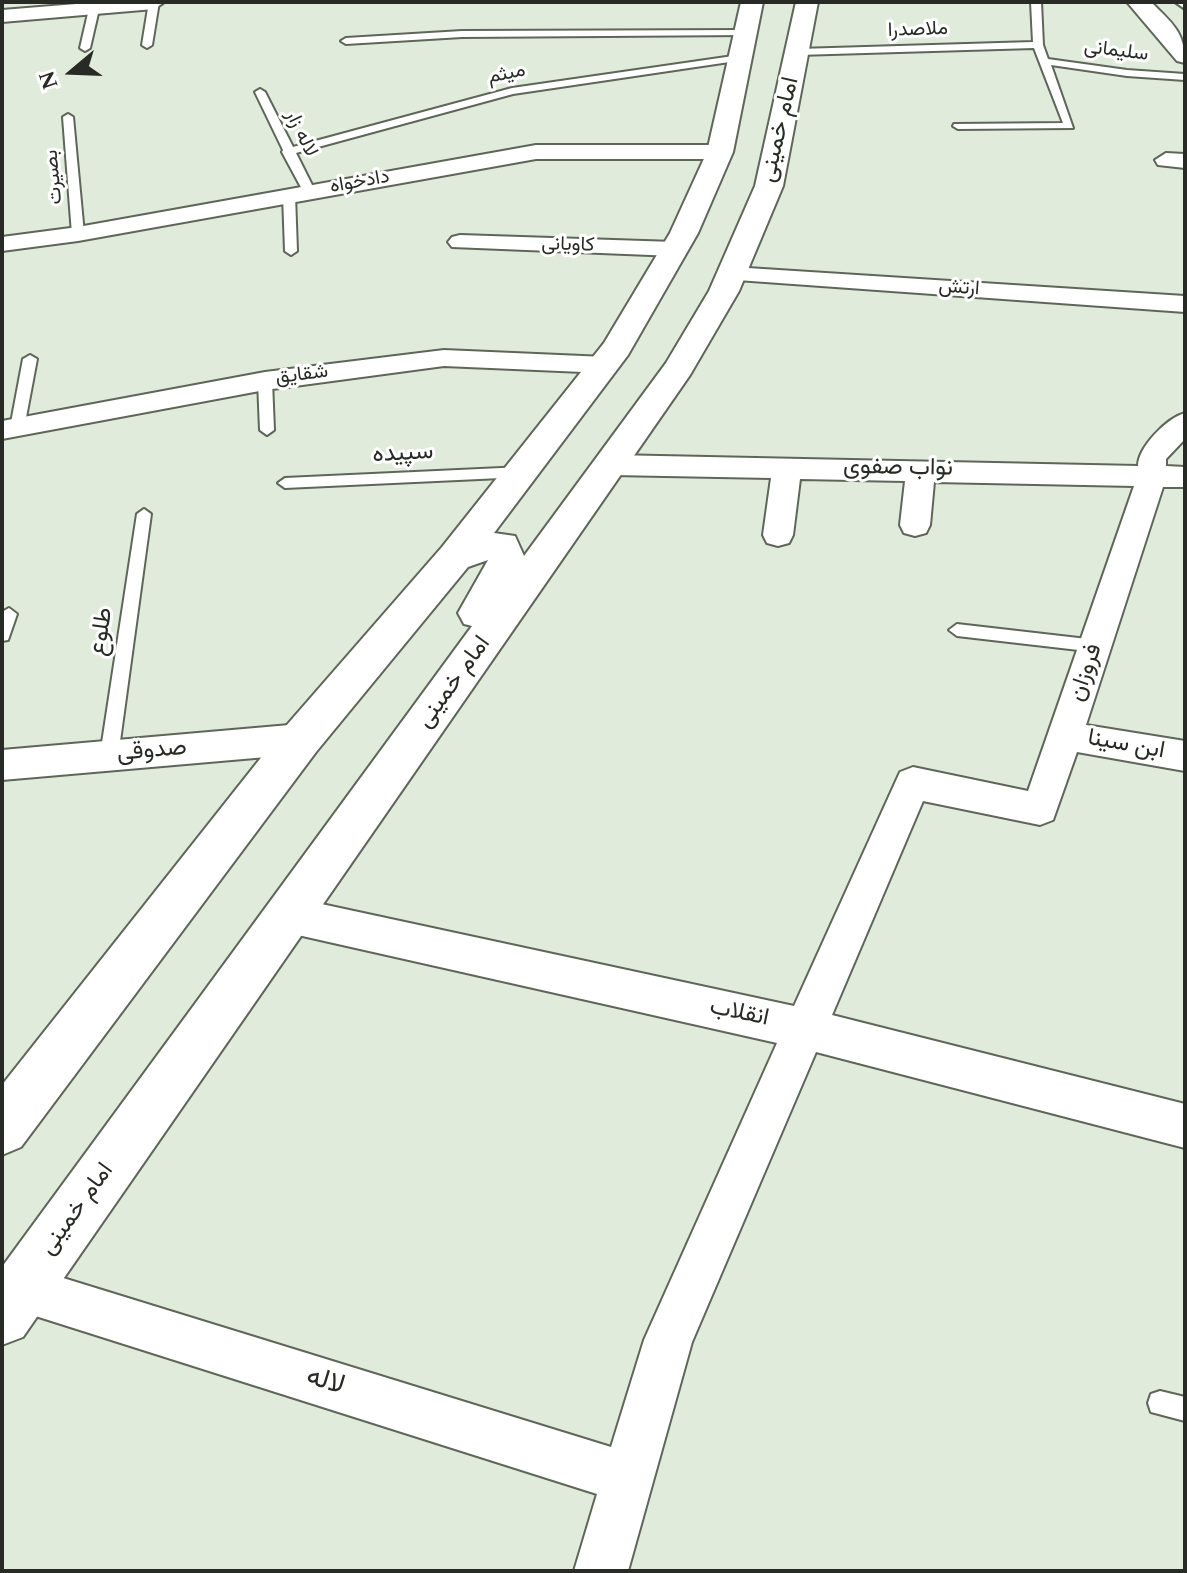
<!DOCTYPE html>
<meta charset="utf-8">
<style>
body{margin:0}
#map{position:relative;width:1187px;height:1573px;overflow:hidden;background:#e1ebdb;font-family:Spectral,serif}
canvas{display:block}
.frame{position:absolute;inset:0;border:4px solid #272a25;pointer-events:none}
.north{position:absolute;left:32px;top:32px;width:80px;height:80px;-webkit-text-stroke:6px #fff;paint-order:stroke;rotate:251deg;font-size:22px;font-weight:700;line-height:32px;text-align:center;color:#272a25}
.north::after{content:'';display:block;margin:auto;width:28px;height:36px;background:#272a25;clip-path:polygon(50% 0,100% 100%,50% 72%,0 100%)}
</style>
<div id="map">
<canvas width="1187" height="1573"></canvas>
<div class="frame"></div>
<div class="north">N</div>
</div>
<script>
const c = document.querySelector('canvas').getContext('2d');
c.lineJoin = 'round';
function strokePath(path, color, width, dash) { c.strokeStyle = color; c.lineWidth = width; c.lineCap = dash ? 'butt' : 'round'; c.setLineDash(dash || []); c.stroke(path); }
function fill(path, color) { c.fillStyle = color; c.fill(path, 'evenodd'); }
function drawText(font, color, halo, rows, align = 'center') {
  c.font = font + ' Spectral,Vazirmatn,serif'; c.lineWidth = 6; c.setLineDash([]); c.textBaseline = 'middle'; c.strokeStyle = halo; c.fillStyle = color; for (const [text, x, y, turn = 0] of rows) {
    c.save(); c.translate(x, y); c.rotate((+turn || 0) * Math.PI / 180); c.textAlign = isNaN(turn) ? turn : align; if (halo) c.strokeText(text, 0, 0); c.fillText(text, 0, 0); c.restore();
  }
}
const service = new Path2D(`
 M 149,2 L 159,2 L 152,45 L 147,48 L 142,45 Z
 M 1031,2 L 1041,2 L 1043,45 L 1048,59 L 1127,70 L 1185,74 L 1185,80 L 1127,76 L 1051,65 L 1073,128 L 958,129 L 953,126 L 954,124 L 1063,123 L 1034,48 L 798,55 L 793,52 L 798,49 L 1033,42 Z
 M 94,6 L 99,9 L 90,48 L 85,51 L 80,48 L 89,9 Z
 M 746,30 L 751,33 L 749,35 L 462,37 L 346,44 L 341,41 L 346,38 L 462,31 Z
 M 740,55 L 743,56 L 743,60 L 513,94 L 296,153 L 315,191 L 309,194 L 303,191 L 282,152 L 283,150 L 255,92 L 260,89 L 265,92 L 293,147 L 512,88 Z
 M 68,114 L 73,117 L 84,234 L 78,238 L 72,234 L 63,117 Z
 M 289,192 L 295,195 L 297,251 L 291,255 L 285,251 L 283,195 Z
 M 30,355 L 37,359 L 24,428 L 17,433 L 10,428 L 23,359 Z
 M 265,377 L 272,381 L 274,430 L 267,435 L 260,430 L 258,381 Z
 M 523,467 L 530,472 L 523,477 L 285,488 L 278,483 L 285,478 Z
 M 144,509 L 151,514 L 118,756 L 115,761 L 103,761 L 100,756 L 137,514 Z
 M 9,608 L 17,614 L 8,640 L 2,641 L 2,612 Z
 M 957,624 L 1096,640 L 1104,646 L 1096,652 L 957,636 L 949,630 Z
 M 1160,1391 L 1185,1397 L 1185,1421 L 1151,1412 L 1148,1403 L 1151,1394 Z`);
const minor = new Path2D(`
 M 101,2 L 163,3 L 154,9 L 2,22 L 2,10 Z
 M 1175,2 L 1185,2 L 1185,9 Z
 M 536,145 L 720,145 L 731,152 L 720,159 L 536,159 L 78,241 L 2,251 L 2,237 L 78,227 Z
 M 1166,153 L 1185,154 L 1185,168 L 1158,165 L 1155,160 Z
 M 460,235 L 675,242 L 683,244 L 687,249 L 683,254 L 675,256 L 452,247 L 448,242 L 452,237 Z
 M 732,267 L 1185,296 L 1185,312 L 723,279 L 720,274 L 723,269 Z
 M 444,350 L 606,357 L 615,359 L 619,365 L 615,371 L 606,373 L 444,366 L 265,390 L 2,439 L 2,421 L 265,372 Z
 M 1185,413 L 1185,439 L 1166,459 L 1166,466 L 1185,467 L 1185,487 L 1163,487 L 1086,725 L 1185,741 L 1185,771 L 1077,752 L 1053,820 L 1040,825 L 923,801 L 832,1015 L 1185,1104 L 1185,1148 L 816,1052 L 692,1342 L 628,1571 L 574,1571 L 597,1494 L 4,1306 L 4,1272 L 21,1265 L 611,1447 L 644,1340 L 777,1043 L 289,933 L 275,928 L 270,915 L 275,902 L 289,897 L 794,1006 L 900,772 L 913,767 L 1028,791 L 1134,486 L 934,482 L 930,525 L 926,533 L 915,536 L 904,533 L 900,525 L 905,481 L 800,479 L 793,535 L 789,543 L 778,546 L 767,543 L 763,535 L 771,478 L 612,475 L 602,472 L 598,465 L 602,458 L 612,455 L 1138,466 C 1138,447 1167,418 1185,413 Z
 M 301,724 L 313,729 L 318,739 L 313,749 L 301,754 L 2,780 L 2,750 Z`);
const tertiary = new Path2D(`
 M 1127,2 L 1151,2 C 1172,23 1185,32 1185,63 L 1177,61 Z`);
const secondary = new Path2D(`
 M 741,2 L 763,2 L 733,152 L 698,233 L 628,355 L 494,533 L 515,536 L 524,556 L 666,363 L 709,291 L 755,186 L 796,2 L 818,2 L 783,186 L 739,291 L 690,375 L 23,1337 L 2,1345 L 2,1267 L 472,626 L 464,624 L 458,613 L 488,560 L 468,567 L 316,752 L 21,1147 L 2,1155 L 2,1085 L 286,726 L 442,547 L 604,343 L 670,233 L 707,152 Z`);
strokePath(service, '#5e6659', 4);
strokePath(minor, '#5e6659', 4);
strokePath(tertiary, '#5e6659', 4);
strokePath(secondary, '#5e6659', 4);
fill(service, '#fff');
fill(minor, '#fff');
fill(tertiary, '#fff');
fill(secondary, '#fff');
drawText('20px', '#272a25', '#fff', [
 ["ملاصدرا",918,31,-2],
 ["سلیمانی",1116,52,7],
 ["میثم",507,75,-12],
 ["لاله زار",300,134,64],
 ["بصیرت",55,177,-95],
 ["دادخواه",360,183,-10],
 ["کاویانی",568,246,2],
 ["ارتش",959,289,4],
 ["شقایق",302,376,-7]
]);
drawText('24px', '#272a25', '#fff', [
 ["امام خمینی",781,130,-77],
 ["سپیده",403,455,-3],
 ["نواب صفوی",898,469,1],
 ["طلوع",103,632,-82],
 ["فروزان",1087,673,-71],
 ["امام خمینی",455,683,-54],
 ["ابن سینا",1126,746,10],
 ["صدوقی",152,752,-5],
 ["انقلاب",739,1014,12],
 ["امام خمینی",78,1210,-54]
]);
drawText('28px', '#272a25', '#fff', [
 ["لاله",325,1383,17]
]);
</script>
